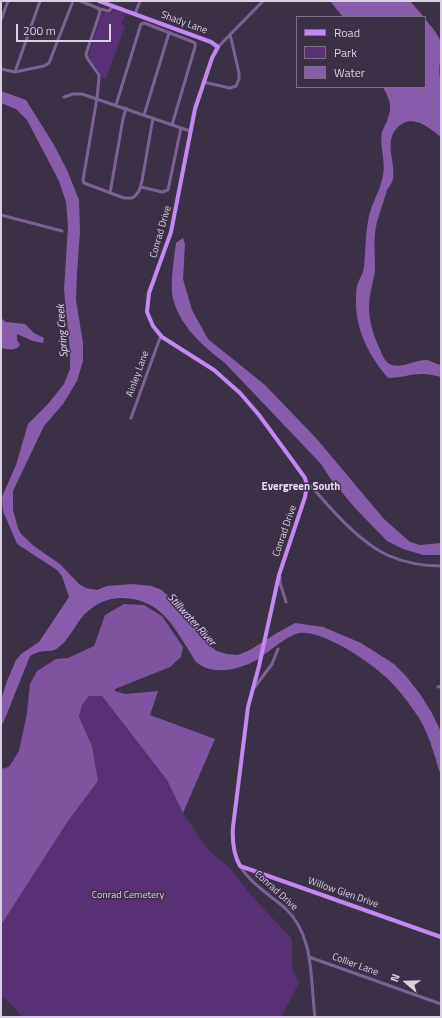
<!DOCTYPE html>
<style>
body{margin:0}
#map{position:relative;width:442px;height:1018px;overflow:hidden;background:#3c3047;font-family:"Titillium Web",sans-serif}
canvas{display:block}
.frame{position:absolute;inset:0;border:2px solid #d9d1e0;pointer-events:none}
.legend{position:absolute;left:296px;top:16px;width:130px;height:72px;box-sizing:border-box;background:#3c3047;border:1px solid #7b7084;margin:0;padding:5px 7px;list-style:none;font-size:12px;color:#d9d1e0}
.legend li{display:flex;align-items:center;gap:8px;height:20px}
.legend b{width:20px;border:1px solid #7b7084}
.north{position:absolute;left:386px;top:962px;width:40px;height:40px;-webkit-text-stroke:3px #3c3047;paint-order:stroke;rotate:290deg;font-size:11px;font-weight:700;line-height:16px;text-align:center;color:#d9d1e0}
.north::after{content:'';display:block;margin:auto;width:14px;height:18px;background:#d9d1e0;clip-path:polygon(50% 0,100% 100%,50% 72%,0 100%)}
.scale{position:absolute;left:16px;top:24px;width:95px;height:18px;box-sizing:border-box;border:2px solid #d9d1e0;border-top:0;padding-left:5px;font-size:12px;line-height:14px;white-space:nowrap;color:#d9d1e0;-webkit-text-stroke:3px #3c3047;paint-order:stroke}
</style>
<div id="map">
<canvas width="442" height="1018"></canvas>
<div class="frame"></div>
<ul class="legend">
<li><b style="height:5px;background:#c289f1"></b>Road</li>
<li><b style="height:11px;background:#573174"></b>Park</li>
<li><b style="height:11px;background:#875caa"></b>Water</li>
</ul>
<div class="north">N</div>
<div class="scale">200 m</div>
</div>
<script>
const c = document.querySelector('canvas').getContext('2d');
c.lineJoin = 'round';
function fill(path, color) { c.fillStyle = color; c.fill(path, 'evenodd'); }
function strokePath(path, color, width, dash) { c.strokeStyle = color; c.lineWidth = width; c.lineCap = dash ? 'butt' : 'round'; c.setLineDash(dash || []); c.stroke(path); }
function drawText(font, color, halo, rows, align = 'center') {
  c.font = font + ' "Titillium Web",sans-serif'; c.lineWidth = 3; c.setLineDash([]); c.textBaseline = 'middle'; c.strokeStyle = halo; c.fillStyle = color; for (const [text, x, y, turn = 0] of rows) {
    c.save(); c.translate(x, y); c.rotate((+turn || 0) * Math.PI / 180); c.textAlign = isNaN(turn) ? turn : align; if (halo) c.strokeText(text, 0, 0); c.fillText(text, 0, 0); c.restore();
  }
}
fill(new Path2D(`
 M 114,9 L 126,14 L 121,24 L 125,26 L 106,79 L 102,77 L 100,73 L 88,57 L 102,14 L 105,12 L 111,14 Z
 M 89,696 L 102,696 L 167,780 L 183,813 L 208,850 L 231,869 L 250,894 L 292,939 L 292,968 L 299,983 L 281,1017 L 22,1017 L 12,1005 L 1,996 L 1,925 L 68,821 L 98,781 L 92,746 L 79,717 L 82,705 Z`), '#573174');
fill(new Path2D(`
 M 124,604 L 144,605 L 162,616 L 183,647 L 181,657 L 170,667 L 115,689 L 115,691 L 125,694 L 158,691 L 150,715 L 215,739 L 183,813 L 167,780 L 102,696 L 89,696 L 82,705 L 79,717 L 92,746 L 98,781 L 68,821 L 1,925 L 1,769 L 9,767 L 19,751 L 27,713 L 30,684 L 37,671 L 56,659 L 68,658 L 94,646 L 105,615 Z`), '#7e53a0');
fill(new Path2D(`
 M 330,1 L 410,1 L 424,17 L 343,17 Z
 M 425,19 C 430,25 439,35 441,43 C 442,53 437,73 441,80 L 441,137 C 429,128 413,113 398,127 C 383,141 396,162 393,179 C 392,183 389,187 387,190 C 384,201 380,211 377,222 C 373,237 375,252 375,267 C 375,276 372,283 371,291 C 366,309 371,331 379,347 C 381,352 384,360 388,363 C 399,371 415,359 427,360 C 431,361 436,364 441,365 L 441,377 C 417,370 411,377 388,378 C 369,356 355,329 356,299 C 356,295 356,290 357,287 C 358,280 363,275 364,267 C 366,249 365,227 371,209 C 375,198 381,187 383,175 C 386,161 379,146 382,132 C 383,129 385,125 387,121 C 393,106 390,101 383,87 L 425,87 Z
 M 1,91 L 26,100 L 54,145 L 67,170 L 79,200 L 80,232 L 77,273 L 76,300 L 83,343 L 83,361 L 77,381 L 63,404 L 44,426 L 13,491 L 13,510 L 18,528 L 21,534 L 34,546 L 61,565 L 79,584 L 86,588 L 97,590 L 107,586 L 133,584 L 151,586 L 160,589 L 172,599 L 200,629 L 210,646 L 217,651 L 227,654 L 238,655 L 250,650 L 277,633 L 295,623 L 323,627 L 361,643 L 394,664 L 406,676 L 420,694 L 432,713 L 441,732 L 441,774 C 437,768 437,760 434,754 C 430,740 425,727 417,715 C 409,703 399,690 389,680 C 373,664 323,629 299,633 C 287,636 271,650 261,657 C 243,669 214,677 196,662 C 176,631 163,598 121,598 C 108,598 98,603 88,611 C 77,620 70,639 59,647 C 53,653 46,650 39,652 C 36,653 33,654 30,656 L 4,721 L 1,726 L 1,700 L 7,681 L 16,660 L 21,654 L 39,642 L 69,597 L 62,576 L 57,570 L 17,544 L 3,511 L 2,497 L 16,465 L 28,424 L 48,404 L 64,384 L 70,369 L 70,351 L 64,290 L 68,226 L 66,202 L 59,181 L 27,120 L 16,109 L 1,103 Z
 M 183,238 L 185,244 L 183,279 L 192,310 L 208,339 L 265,385 L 316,438 L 384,519 L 402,535 L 410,542 L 420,545 L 441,543 L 441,555 L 423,555 L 403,549 L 387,541 L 355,508 L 330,478 L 321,464 L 224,362 C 202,346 176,322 172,293 C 171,278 174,258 176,243 Z
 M 1,318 L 6,322 L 25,324 L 34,333 L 44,338 L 43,343 L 33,341 L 17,334 L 17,340 L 20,345 C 15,352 8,349 1,348 Z`), '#875caa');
strokePath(new Path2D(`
 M 80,1 L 98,8 L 100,12 L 86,54 L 87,58 L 99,75 L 99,78 L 97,98 L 83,180 L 84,183 L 124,198 L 132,198 L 135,196 L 139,191 L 142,181 L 153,118
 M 100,9 L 109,11 L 113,6
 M 135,14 L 140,1
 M 1,20 L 8,1
 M 218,47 L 263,1
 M 1,69 L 15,72 L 44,66 L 49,63 L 73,1
 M 15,72 L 40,1
 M 203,82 L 230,88 L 236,86 L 239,79 L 239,73 L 230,34
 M 64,97 L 73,94 L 82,94 L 190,131
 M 116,105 L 141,24 L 144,23 L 193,42 L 195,43 L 195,47 L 172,125
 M 144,115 L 169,33
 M 141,187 L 162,192 L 168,190 L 181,128
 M 110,193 L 123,119 L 126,108
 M 1,215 L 62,231
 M 131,418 L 161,335
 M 307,485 L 311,486 C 332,510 358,541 387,555 C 403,562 424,566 441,566
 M 280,577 L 280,583 L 286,602
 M 438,687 L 441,686
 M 254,688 L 272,664 L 278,649
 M 240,866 C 251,884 269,894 285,908 C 315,936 310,979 315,1017
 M 309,957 L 441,1004`), '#7d6194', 3);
strokePath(new Path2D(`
 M 99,1 L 211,42 L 218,47 L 212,58 L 195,109 L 171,232 L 149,293 L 147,312 L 153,326 L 162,337 L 214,370 L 240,393 L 259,415 L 292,460 L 305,478 L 307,486 L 305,497 L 279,575 L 259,666 L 248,707 L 233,827 C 232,841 233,853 240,866 L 441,937`), '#c289f1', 4);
drawText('10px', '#d9d1e0', '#3c3047', [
 ["Shady Lane",184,23,20],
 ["Conrad Drive",161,232,-74],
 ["Ainley Lane",138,374,-70],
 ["Conrad Drive",285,531,-71],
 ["Conrad Drive",276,891,42],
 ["Willow Glen Drive",343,893,19],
 ["Collier Lane",355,965,20]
]);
drawText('10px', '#dfc9f3', '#3c3047', [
 ["Conrad Cemetery",128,896]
]);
drawText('italic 11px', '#e9d4fe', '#3c3047', [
 ["Spring Creek",63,331,-94],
 ["Stillwater River",191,620,48]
]);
drawText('bold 11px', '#eadbf7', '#3c3047', [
 ["Evergreen South",301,487]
]);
</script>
